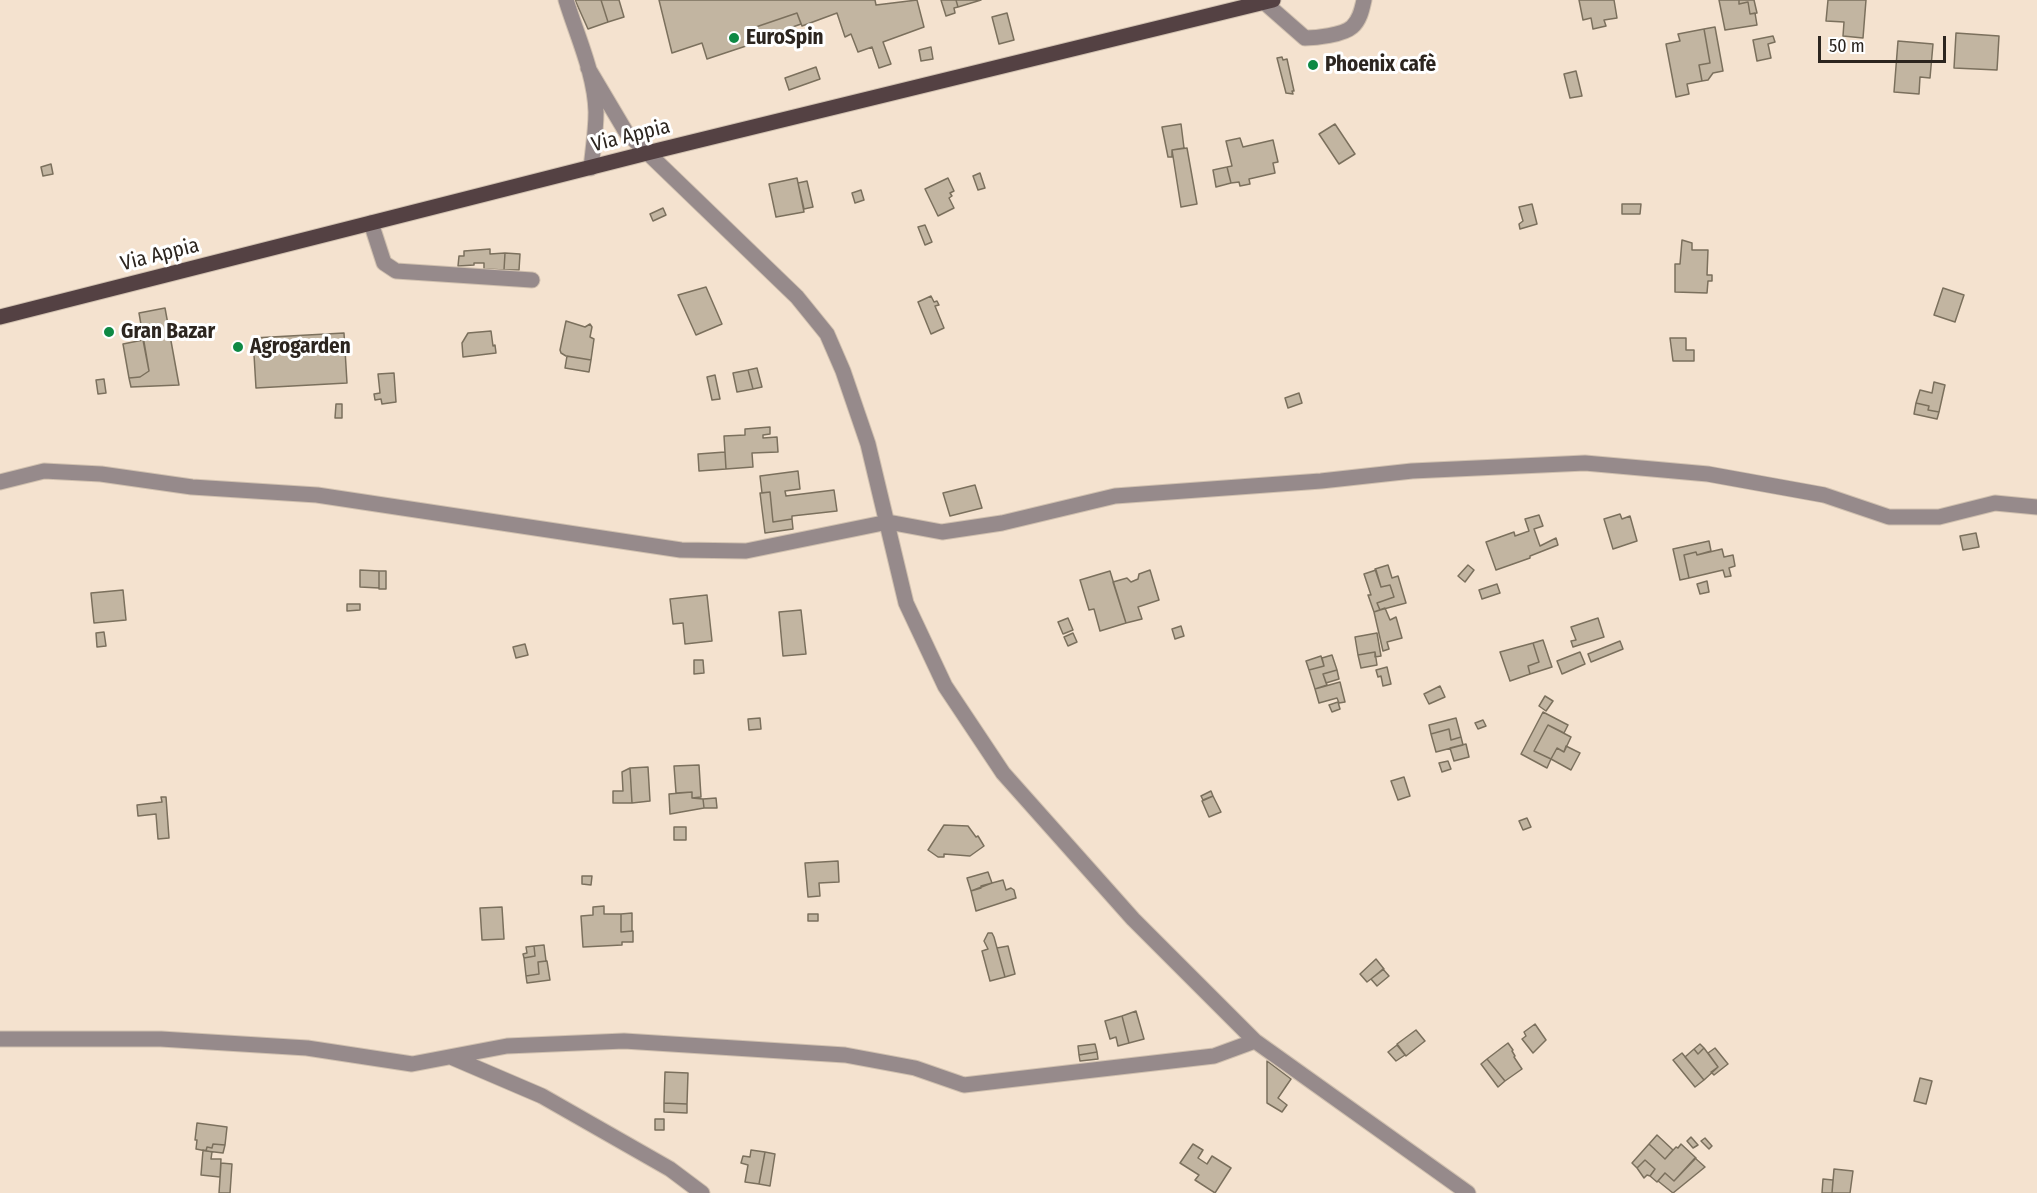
<!DOCTYPE html>
<meta charset="utf-8">
<style>
body{margin:0}
#map{position:relative;width:2037px;height:1193px;overflow:hidden;background:#f4e2cf;font-family:"Fira Sans Condensed",sans-serif}
canvas{display:block}
.scale{position:absolute;left:1818px;top:36px;width:128px;height:27px;box-sizing:border-box;border:3px solid #2c251f;border-top:0;padding-left:8px;font-size:18px;line-height:21px;white-space:nowrap;color:#2c251f;-webkit-text-stroke:4px #fff;paint-order:stroke}
</style>
<div id="map">
<canvas width="2037" height="1193"></canvas>
<div class="scale">50 m</div>
</div>
<script>
const c = document.querySelector('canvas').getContext('2d');
c.lineJoin = 'round';
function fill(path, color) { c.fillStyle = color; c.fill(path, 'evenodd'); }
function strokePath(path, color, width, dash) { c.strokeStyle = color; c.lineWidth = width; c.lineCap = dash ? 'butt' : 'round'; c.setLineDash(dash || []); c.stroke(path); }
function drawText(font, color, halo, rows, align = 'center') {
  c.font = font + ' "Fira Sans Condensed",sans-serif'; c.lineWidth = 6; c.setLineDash([]); c.textBaseline = 'middle'; c.strokeStyle = halo; c.fillStyle = color; for (const [text, x, y, turn = 0] of rows) {
    c.save(); c.translate(x, y); c.rotate((+turn || 0) * Math.PI / 180); c.textAlign = isNaN(turn) ? turn : align; if (halo) c.strokeText(text, 0, 0); c.fillText(text, 0, 0); c.restore();
  }
}
const building = new Path2D(`
 M 575,0 L 601,0 L 608,22 L 588,29 Z
 M 601,0 L 619,0 L 624,17 L 608,22 Z
 M 659,0 L 875,0 L 876,5 L 917,0 L 924,27 L 883,42 L 891,64 L 879,68 L 872,47 L 858,52 L 851,34 L 845,37 L 837,13 L 802,26 L 797,13 L 750,29 L 755,43 L 707,59 L 702,43 L 672,53 Z
 M 941,0 L 956,0 L 958,7 L 954,8 L 955,13 L 946,16 Z
 M 956,0 L 981,0 L 958,7 Z
 M 1579,0 L 1614,0 L 1617,18 L 1604,20 L 1606,26 L 1593,29 L 1591,18 L 1583,20 Z
 M 1719,0 L 1739,0 L 1739,4 L 1748,2 L 1750,14 L 1755,13 L 1757,25 L 1725,30 Z
 M 1739,0 L 1754,0 L 1757,13 L 1750,14 L 1748,2 L 1739,4 Z
 M 1828,0 L 1866,0 L 1863,38 L 1843,36 L 1844,22 L 1826,21 Z
 M 797,13 L 801,24 L 754,41 L 750,29 Z
 M 1007,13 L 1014,40 L 999,44 L 992,17 Z
 M 1715,27 L 1723,71 L 1713,73 L 1708,80 L 1702,81 L 1699,65 L 1710,63 L 1704,29 Z
 M 1704,29 L 1710,63 L 1699,65 L 1702,81 L 1687,84 L 1689,94 L 1676,97 L 1666,44 L 1680,41 L 1678,34 Z
 M 1956,33 L 1999,36 L 1997,70 L 1954,68 Z
 M 1773,36 L 1775,42 L 1768,44 L 1771,58 L 1757,61 L 1753,40 Z
 M 1898,41 L 1933,44 L 1930,78 L 1920,77 L 1919,94 L 1894,92 Z
 M 931,47 L 933,59 L 921,61 L 919,50 Z
 M 1282,57 L 1283,60 L 1287,59 L 1294,91 L 1292,91 L 1293,94 L 1286,93 L 1277,58 Z
 M 816,67 L 820,79 L 789,90 L 785,78 Z
 M 1576,71 L 1582,96 L 1570,98 L 1564,74 Z
 M 1181,124 L 1184,148 L 1172,150 L 1172,157 L 1168,157 L 1162,127 Z
 M 1335,124 L 1355,154 L 1339,164 L 1319,134 Z
 M 1240,138 L 1243,147 L 1273,140 L 1278,162 L 1273,163 L 1275,173 L 1249,179 L 1250,184 L 1240,186 L 1239,182 L 1231,183 L 1227,167 L 1232,166 L 1226,141 Z
 M 1187,148 L 1197,204 L 1181,207 L 1172,150 Z
 M 51,164 L 53,174 L 43,176 L 41,167 Z
 M 1227,167 L 1231,183 L 1216,187 L 1213,170 Z
 M 980,173 L 985,188 L 978,190 L 973,176 Z
 M 797,178 L 804,212 L 776,217 L 769,184 Z
 M 948,178 L 954,191 L 950,193 L 952,196 L 949,198 L 954,208 L 938,216 L 925,189 Z
 M 807,181 L 813,207 L 804,209 L 798,183 Z
 M 861,190 L 864,200 L 855,203 L 852,193 Z
 M 1532,204 L 1537,224 L 1520,229 L 1519,224 L 1523,221 L 1519,207 Z
 M 1622,204 L 1641,204 L 1640,214 L 1622,214 Z
 M 663,208 L 666,215 L 653,221 L 650,214 Z
 M 925,225 L 932,242 L 925,245 L 918,227 Z
 M 1682,240 L 1692,243 L 1692,250 L 1708,250 L 1707,275 L 1712,275 L 1712,281 L 1708,281 L 1707,293 L 1675,292 L 1675,264 L 1680,264 Z
 M 490,249 L 490,254 L 505,253 L 504,270 L 484,269 L 484,263 L 474,263 L 474,265 L 458,266 L 459,256 L 464,256 L 464,251 Z
 M 505,253 L 520,254 L 519,270 L 504,270 Z
 M 706,287 L 722,324 L 696,335 L 678,295 Z
 M 1943,288 L 1964,295 L 1955,322 L 1934,315 Z
 M 931,296 L 934,302 L 937,301 L 939,305 L 935,306 L 944,328 L 931,334 L 918,302 Z
 M 165,308 L 179,385 L 131,387 L 129,378 L 140,377 L 149,371 L 139,313 Z
 M 566,321 L 585,327 L 590,324 L 592,327 L 590,337 L 594,339 L 591,360 L 566,356 L 561,353 L 560,350 Z
 M 491,331 L 493,346 L 495,345 L 496,353 L 463,357 L 462,343 L 468,333 Z
 M 344,333 L 347,383 L 256,388 L 253,338 Z
 M 1670,338 L 1686,338 L 1686,350 L 1694,350 L 1694,361 L 1673,361 Z
 M 143,340 L 149,371 L 140,377 L 129,378 L 123,344 Z
 M 567,356 L 591,360 L 589,372 L 565,368 Z
 M 757,368 L 762,387 L 753,389 L 748,370 Z
 M 748,370 L 753,389 L 737,392 L 733,373 Z
 M 394,373 L 396,402 L 382,404 L 381,399 L 375,400 L 374,394 L 380,393 L 378,374 Z
 M 715,375 L 720,399 L 712,400 L 707,377 Z
 M 104,379 L 106,393 L 98,394 L 96,380 Z
 M 1934,382 L 1945,385 L 1939,412 L 1928,410 L 1929,406 L 1916,403 L 1920,390 L 1932,393 Z
 M 1299,393 L 1302,403 L 1288,408 L 1285,398 Z
 M 1916,403 L 1929,406 L 1928,410 L 1939,412 L 1937,419 L 1914,414 Z
 M 336,404 L 342,404 L 342,418 L 335,418 Z
 M 770,427 L 770,434 L 763,435 L 763,438 L 777,437 L 778,452 L 752,453 L 753,467 L 726,469 L 724,436 L 745,435 L 745,429 Z
 M 725,452 L 726,469 L 699,471 L 698,454 Z
 M 798,471 L 800,489 L 785,491 L 786,496 L 834,490 L 837,511 L 792,516 L 792,519 L 773,522 L 770,492 L 762,493 L 760,476 Z
 M 975,485 L 982,508 L 950,516 L 943,493 Z
 M 770,492 L 773,522 L 792,519 L 793,529 L 765,533 L 760,493 Z
 M 1620,514 L 1622,519 L 1630,516 L 1637,541 L 1613,549 L 1604,519 Z
 M 1539,515 L 1543,526 L 1534,529 L 1540,546 L 1556,538 L 1558,545 L 1530,556 L 1530,558 L 1496,570 L 1486,542 L 1514,532 L 1515,536 L 1529,531 L 1525,519 Z
 M 1976,533 L 1979,547 L 1963,550 L 1960,536 Z
 M 1709,541 L 1711,551 L 1697,555 L 1696,552 L 1684,555 L 1689,578 L 1680,580 L 1673,549 Z
 M 1722,549 L 1724,557 L 1733,555 L 1735,566 L 1729,568 L 1731,576 L 1725,577 L 1723,570 L 1689,578 L 1684,555 L 1696,552 L 1697,555 Z
 M 1388,565 L 1392,578 L 1398,576 L 1406,603 L 1380,610 L 1377,603 L 1394,597 L 1390,585 L 1381,587 L 1375,569 Z
 M 1468,565 L 1474,570 L 1465,582 L 1458,576 Z
 M 360,570 L 379,571 L 379,588 L 360,587 Z
 M 1150,570 L 1159,600 L 1138,607 L 1142,619 L 1126,623 L 1113,582 L 1127,578 L 1131,582 L 1138,579 L 1139,574 Z
 M 1376,570 L 1381,587 L 1390,585 L 1394,597 L 1377,603 L 1380,610 L 1374,612 L 1368,595 L 1371,595 L 1364,574 Z
 M 379,571 L 386,571 L 386,589 L 379,589 Z
 M 1110,571 L 1126,623 L 1100,631 L 1094,609 L 1089,610 L 1080,580 Z
 M 1707,581 L 1709,592 L 1700,594 L 1697,584 Z
 M 1497,584 L 1500,593 L 1482,599 L 1479,590 Z
 M 123,590 L 126,620 L 94,623 L 91,593 Z
 M 707,595 L 712,641 L 685,644 L 683,623 L 673,624 L 670,599 Z
 M 347,604 L 360,604 L 360,610 L 347,611 Z
 M 1385,608 L 1390,620 L 1396,617 L 1402,638 L 1387,642 L 1389,649 L 1383,651 L 1374,612 Z
 M 801,610 L 806,654 L 783,656 L 779,612 Z
 M 1068,618 L 1073,630 L 1063,634 L 1058,622 Z
 M 1598,618 L 1604,637 L 1573,647 L 1571,641 L 1576,640 L 1571,627 Z
 M 1181,626 L 1184,636 L 1175,639 L 1172,629 Z
 M 104,632 L 106,646 L 97,647 L 96,633 Z
 M 1073,633 L 1077,642 L 1068,646 L 1064,637 Z
 M 1377,633 L 1381,656 L 1375,657 L 1375,652 L 1358,655 L 1355,637 Z
 M 1543,640 L 1552,667 L 1530,674 L 1528,666 L 1539,662 L 1533,643 Z
 M 1620,641 L 1623,649 L 1591,662 L 1588,654 Z
 M 1533,643 L 1539,662 L 1528,666 L 1530,674 L 1510,681 L 1500,652 Z
 M 525,644 L 528,655 L 516,658 L 513,647 Z
 M 1375,652 L 1377,665 L 1361,668 L 1358,655 Z
 M 1580,652 L 1585,664 L 1562,674 L 1557,661 Z
 M 1332,655 L 1337,670 L 1323,674 L 1327,685 L 1315,689 L 1309,670 L 1324,666 L 1322,658 Z
 M 1321,656 L 1324,666 L 1309,670 L 1306,661 Z
 M 694,660 L 703,660 L 704,673 L 694,674 Z
 M 1387,667 L 1391,684 L 1383,686 L 1381,676 L 1378,677 L 1376,670 Z
 M 1337,670 L 1339,679 L 1326,683 L 1323,674 Z
 M 1340,682 L 1345,702 L 1339,703 L 1337,698 L 1319,703 L 1315,689 Z
 M 1440,686 L 1445,697 L 1429,704 L 1424,694 Z
 M 1545,696 L 1553,701 L 1546,711 L 1539,706 Z
 M 1338,702 L 1340,709 L 1332,712 L 1329,705 Z
 M 1543,712 L 1568,725 L 1564,733 L 1548,725 L 1534,751 L 1551,759 L 1547,768 L 1521,754 Z
 M 760,718 L 761,729 L 749,730 L 748,719 Z
 M 1456,718 L 1461,737 L 1451,740 L 1449,729 L 1431,734 L 1429,725 Z
 M 1483,720 L 1486,726 L 1478,729 L 1475,723 Z
 M 1548,725 L 1571,737 L 1564,752 L 1557,748 L 1551,759 L 1534,751 Z
 M 1449,729 L 1451,740 L 1461,737 L 1463,745 L 1436,752 L 1431,734 Z
 M 1466,744 L 1469,757 L 1454,761 L 1450,748 Z
 M 1566,746 L 1580,753 L 1571,770 L 1551,759 L 1557,748 L 1564,752 Z
 M 1448,761 L 1451,769 L 1442,772 L 1439,763 Z
 M 699,765 L 701,797 L 692,798 L 692,792 L 676,793 L 674,766 Z
 M 648,767 L 650,801 L 632,803 L 630,768 Z
 M 630,768 L 632,803 L 613,803 L 613,791 L 623,791 L 622,772 Z
 M 1404,777 L 1410,796 L 1398,800 L 1391,781 Z
 M 1211,791 L 1213,796 L 1203,800 L 1201,796 Z
 M 692,792 L 692,798 L 703,799 L 704,808 L 670,814 L 669,794 Z
 M 1213,796 L 1221,812 L 1209,817 L 1202,801 Z
 M 161,797 L 166,797 L 169,838 L 158,839 L 156,814 L 138,816 L 137,805 L 162,802 Z
 M 716,798 L 717,808 L 704,808 L 703,799 Z
 M 1527,818 L 1531,827 L 1523,830 L 1519,821 Z
 M 944,825 L 968,826 L 976,837 L 978,836 L 984,846 L 970,856 L 944,854 L 944,857 L 938,857 L 928,850 Z
 M 674,827 L 686,827 L 686,840 L 674,840 Z
 M 838,861 L 839,882 L 819,883 L 820,896 L 808,897 L 805,863 Z
 M 988,872 L 992,883 L 971,891 L 967,878 Z
 M 582,876 L 592,876 L 591,885 L 582,884 Z
 M 1003,880 L 1006,890 L 1011,888 L 1014,890 L 1016,898 L 976,911 L 971,891 L 981,888 L 981,886 Z
 M 604,906 L 604,914 L 621,914 L 621,932 L 633,931 L 633,942 L 622,942 L 622,945 L 583,947 L 581,916 L 593,915 L 593,907 Z
 M 502,907 L 504,939 L 482,940 L 480,908 Z
 M 632,913 L 632,931 L 621,932 L 621,914 Z
 M 808,914 L 818,914 L 818,921 L 808,921 Z
 M 988,933 L 992,933 L 994,937 L 1005,977 L 990,981 L 982,951 L 988,949 L 984,941 Z
 M 544,945 L 546,961 L 538,962 L 539,974 L 526,976 L 524,958 L 535,956 L 534,946 Z
 M 534,946 L 535,956 L 524,958 L 523,954 L 527,953 L 526,947 Z
 M 1008,946 L 1015,974 L 1005,977 L 997,948 Z
 M 1376,959 L 1384,969 L 1367,982 L 1360,974 Z
 M 547,961 L 550,980 L 527,983 L 526,976 L 539,974 L 538,962 Z
 M 1383,969 L 1389,976 L 1377,986 L 1371,979 Z
 M 1136,1011 L 1144,1039 L 1129,1043 L 1122,1016 Z
 M 1122,1016 L 1129,1043 L 1118,1046 L 1116,1037 L 1110,1039 L 1105,1021 Z
 M 1535,1024 L 1546,1040 L 1533,1053 L 1522,1039 L 1526,1036 L 1524,1032 Z
 M 1416,1030 L 1425,1041 L 1406,1056 L 1397,1044 Z
 M 1508,1043 L 1513,1050 L 1512,1051 L 1515,1056 L 1514,1057 L 1522,1069 L 1505,1081 L 1487,1059 Z
 M 1095,1044 L 1097,1052 L 1079,1055 L 1078,1046 Z
 M 1700,1044 L 1704,1048 L 1698,1054 L 1694,1049 Z
 M 1397,1045 L 1405,1055 L 1396,1061 L 1388,1052 Z
 M 1704,1048 L 1718,1067 L 1704,1080 L 1685,1057 L 1694,1049 L 1698,1054 Z
 M 1715,1048 L 1728,1064 L 1714,1075 L 1711,1072 L 1718,1067 L 1708,1053 Z
 M 1097,1052 L 1098,1059 L 1080,1061 L 1079,1055 Z
 M 1682,1053 L 1704,1080 L 1695,1087 L 1673,1060 Z
 M 1487,1059 L 1505,1081 L 1498,1087 L 1481,1064 Z
 M 1267,1061 L 1291,1079 L 1278,1098 L 1287,1105 L 1282,1112 L 1267,1103 Z
 M 665,1072 L 688,1073 L 687,1104 L 664,1103 Z
 M 1920,1078 L 1932,1081 L 1926,1104 L 1914,1101 Z
 M 664,1103 L 687,1104 L 687,1113 L 664,1112 Z
 M 655,1119 L 664,1119 L 664,1130 L 655,1130 Z
 M 197,1123 L 227,1127 L 225,1145 L 213,1144 L 212,1148 L 207,1147 L 206,1151 L 196,1149 L 197,1140 L 195,1140 Z
 M 1657,1135 L 1673,1150 L 1665,1159 L 1649,1144 Z
 M 1691,1137 L 1698,1145 L 1693,1148 L 1687,1141 Z
 M 1705,1138 L 1712,1146 L 1709,1149 L 1701,1141 Z
 M 213,1144 L 225,1145 L 223,1153 L 206,1151 L 207,1147 L 212,1148 Z
 M 1193,1144 L 1203,1150 L 1198,1158 L 1207,1164 L 1212,1156 L 1231,1168 L 1215,1193 L 1195,1180 L 1199,1175 L 1180,1163 Z
 M 1649,1144 L 1665,1159 L 1676,1147 L 1678,1148 L 1681,1144 L 1696,1158 L 1674,1181 L 1665,1173 L 1657,1182 L 1650,1176 L 1655,1169 L 1645,1160 L 1637,1168 L 1632,1163 Z
 M 203,1150 L 212,1152 L 211,1159 L 221,1159 L 220,1177 L 201,1175 Z
 M 751,1150 L 765,1152 L 759,1184 L 745,1182 L 748,1165 L 741,1163 L 743,1156 L 750,1157 Z
 M 765,1152 L 775,1154 L 770,1186 L 759,1184 Z
 M 1695,1158 L 1705,1167 L 1673,1193 L 1658,1181 L 1665,1173 L 1674,1181 Z
 M 1645,1160 L 1655,1169 L 1650,1176 L 1647,1175 L 1644,1178 L 1637,1168 Z
 M 221,1163 L 232,1164 L 230,1193 L 219,1193 Z
 M 1834,1169 L 1853,1171 L 1850,1193 L 1832,1193 Z
 M 1823,1179 L 1833,1180 L 1832,1193 L 1822,1193 Z`);
fill(building, '#c2b5a1');
strokePath(building, '#7b705d', 1.5);
const minor = new Path2D(`
 M 566,0 C 577,36 595,74 596,112 C 596,131 593,149 591,168
 M 1264,2 L 1305,38 C 1316,38 1343,35 1352,27 C 1360,20 1362,9 1364,0
 M 588,68 L 626,132 L 797,297 L 827,334 L 843,371 L 868,444 L 906,603 L 945,686 L 1003,773 L 1133,919 L 1255,1041 L 1468,1193
 M 371,223 L 384,263 L 396,271 L 532,280
 M 0,482 L 44,471 L 101,474 L 192,487 L 317,495 L 681,550 L 746,551 L 888,522 L 942,532 L 1002,523 L 1115,496 L 1321,481 L 1412,471 L 1585,463 L 1708,474 L 1824,495 L 1889,517 L 1939,517 L 1995,503 L 2037,507
 M 0,1039 L 161,1039 L 307,1048 L 412,1064 L 507,1046 L 624,1041 L 845,1055 L 915,1068 L 964,1085 L 1214,1056 L 1255,1041
 M 451,1057 L 542,1096 L 670,1169 L 702,1193`);
const major = new Path2D(`
 M 0,317 L 647,153 L 1273,0`);
strokePath(minor, '#d0c0af', 17);
strokePath(major, '#d0c0af', 17);
strokePath(minor, '#968a8b', 15);
strokePath(major, '#544143', 15);
for (const [x, y, r, color] of [
 [734,38,6,"#0e8944"],
 [1313,65,6,"#0e8944"],
 [109,332,6,"#0e8944"],
 [238,347,6,"#0e8944"]
]) { const dot = new Path2D(); dot.arc(x, y, r, 0, 2 * Math.PI); c.fillStyle = color; c.fill(dot); strokePath(dot, '#fff', 2); }
drawText('bold 21px', '#2c251f', '#fff', [
 ["EuroSpin",746,38],
 ["Phoenix cafè",1325,65],
 ["Gran Bazar",121,332],
 ["Agrogarden",250,347]
], 'left');
drawText('21px', '#2c251f', '#fff', [
 ["Via Appia",631,136,-14],
 ["Via Appia",160,255,-14]
]);
</script>
